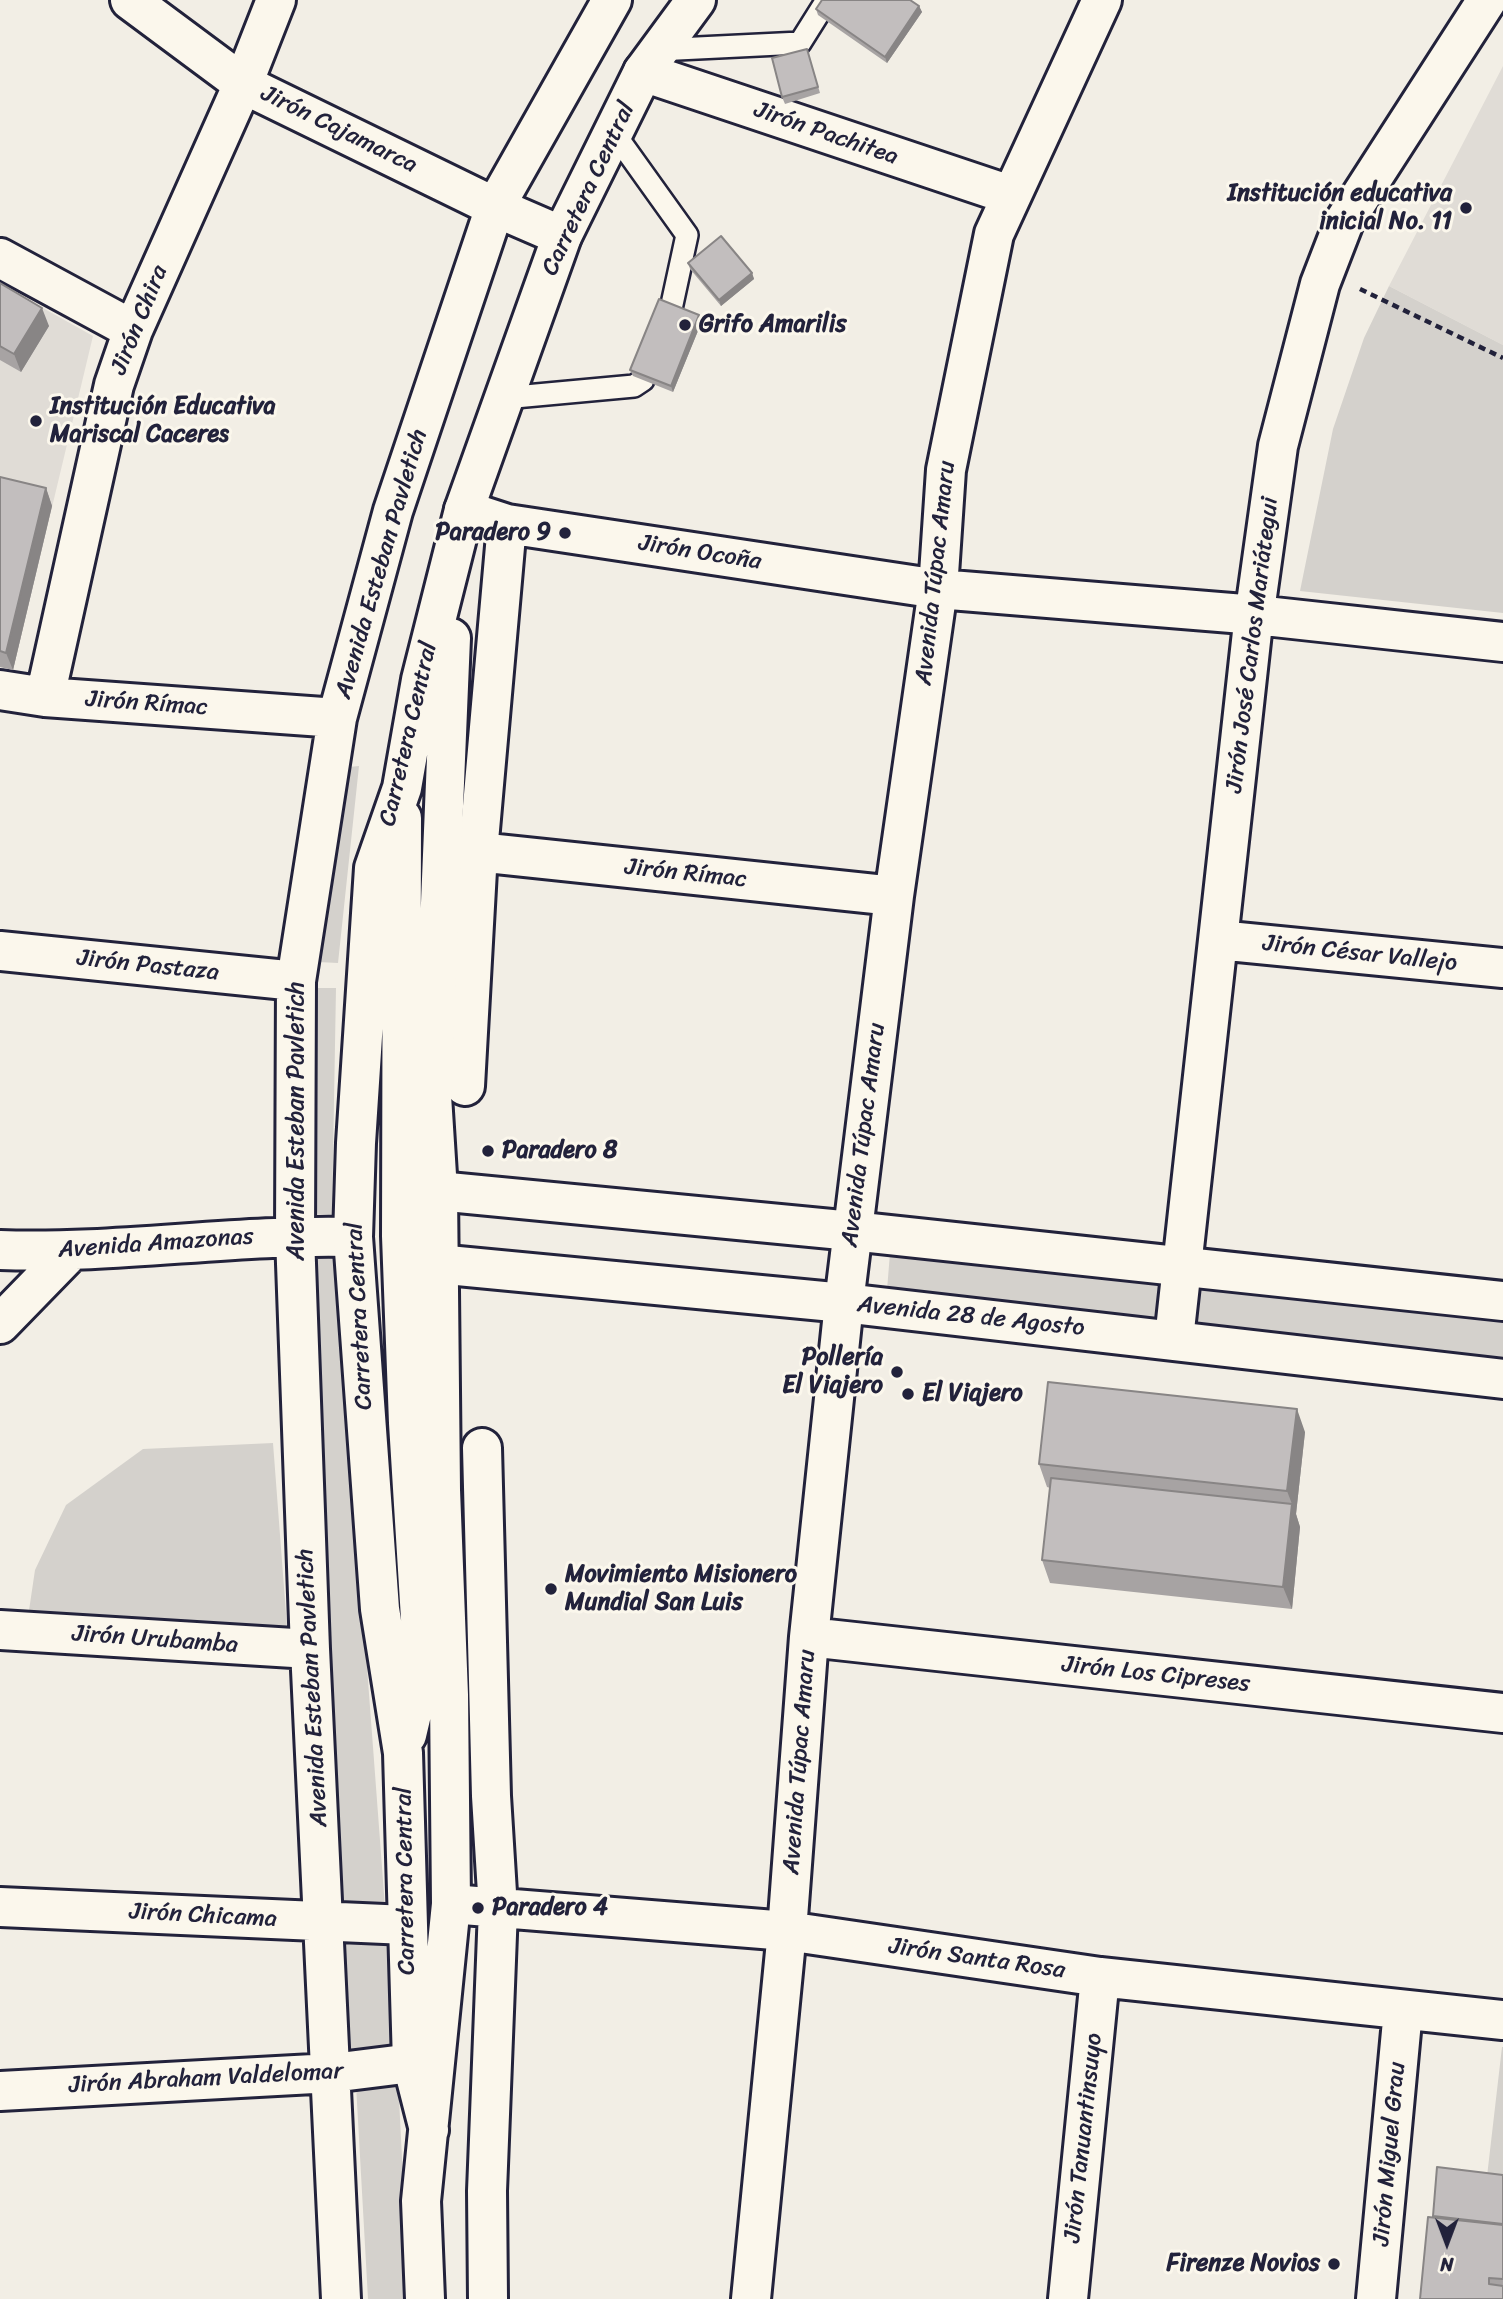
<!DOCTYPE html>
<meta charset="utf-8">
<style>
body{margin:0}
#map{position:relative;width:1503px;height:2299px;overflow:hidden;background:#f2eee5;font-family:Sriracha,sans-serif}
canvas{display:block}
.north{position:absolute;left:1412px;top:2208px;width:70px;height:70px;-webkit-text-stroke:5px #fbf7ec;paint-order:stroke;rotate:180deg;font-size:19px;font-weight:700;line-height:28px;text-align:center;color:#22223b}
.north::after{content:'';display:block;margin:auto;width:24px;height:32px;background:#22223b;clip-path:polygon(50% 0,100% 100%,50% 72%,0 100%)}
</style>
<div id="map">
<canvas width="1503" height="2299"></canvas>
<div class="north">N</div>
</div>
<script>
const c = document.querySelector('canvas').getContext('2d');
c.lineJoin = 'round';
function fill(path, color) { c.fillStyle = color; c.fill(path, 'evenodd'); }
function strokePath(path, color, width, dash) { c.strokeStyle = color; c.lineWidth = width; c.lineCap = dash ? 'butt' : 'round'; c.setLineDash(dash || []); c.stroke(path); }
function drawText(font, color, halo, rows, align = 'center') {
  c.font = font + ' Sriracha,sans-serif'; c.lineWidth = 6; c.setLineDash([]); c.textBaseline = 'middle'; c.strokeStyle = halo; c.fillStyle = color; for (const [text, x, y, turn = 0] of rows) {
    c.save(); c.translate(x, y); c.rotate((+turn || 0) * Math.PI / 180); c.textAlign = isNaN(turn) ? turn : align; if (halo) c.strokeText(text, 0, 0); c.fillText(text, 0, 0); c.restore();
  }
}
fill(new Path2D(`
 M 1503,66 L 1503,345 L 1389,286 Z
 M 0,284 L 93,336 L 13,670 L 0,667 Z`), '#e0dcd6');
fill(new Path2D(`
 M 1389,286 L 1503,345 L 1503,613 L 1300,591 L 1333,429 L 1364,338 Z
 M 359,766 L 338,963 L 318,962 L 349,767 Z
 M 318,988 L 336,988 L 332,1215 L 308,1213 Z
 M 890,1253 L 1165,1282 L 1161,1319 L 887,1290 Z
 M 336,1254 L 385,1907 L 343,1909 L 308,1255 Z
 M 1193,1284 L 1503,1321 L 1503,1360 L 1188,1322 Z
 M 273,1443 L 288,1640 L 27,1624 L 35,1570 L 66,1505 L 143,1449 Z
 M 345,1933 L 386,1935 L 395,2052 L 348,2053 Z
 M 1502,2047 L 1503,2047 L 1503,2187 L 1486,2185 Z
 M 398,2078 L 409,2299 L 368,2299 L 356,2085 Z`), '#d4d1cc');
const lane = new Path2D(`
 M 657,50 L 800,43 L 827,0
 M 614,133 L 687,235 L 671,309
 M 504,398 L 634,386 L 643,380`);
const street = new Path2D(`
 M 130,0 L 243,84 L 495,207 L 562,236
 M 643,72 L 1010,195
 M 0,258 L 133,330
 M 464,510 L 507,524 L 938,589 L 1256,615 L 1503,642
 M 0,690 L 45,697 L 337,718
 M 45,697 L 114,385 L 133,330 L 243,84 L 276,0
 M 478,852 L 894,896
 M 1218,940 L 1503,968
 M 0,951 L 296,981
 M 465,1086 L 478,852 L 507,524
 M 0,1250 C 118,1254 235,1234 353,1237
 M 0,1324 L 70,1252
 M 1174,1339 L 1252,632 L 1278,446 L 1320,284 L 1344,222 L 1487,0
 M 482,1448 L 491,1796 L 498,1909 L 487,2191 L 488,2299
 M 0,1630 L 310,1649
 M 809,1637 L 1503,1713
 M 451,1904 L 787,1931 L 1100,1977 L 1503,2020
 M 0,1907 L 407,1925
 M 0,2091 L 332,2073 L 412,2063
 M 341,2299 L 310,1649 L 295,1236 L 296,981 L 337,718 L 393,511 L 495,207 L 612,0
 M 751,2299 L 787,1931 L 809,1637 L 844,1303 L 894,896 L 938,589 L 946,470 L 994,234 L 1102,0
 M 1068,2299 L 1100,1977
 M 1376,2299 L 1403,2010`);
const primary = new Path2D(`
 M 438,1191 L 852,1231 L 1503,1301
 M 437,1264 L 844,1303 L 1503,1379`);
const highway = new Path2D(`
 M 402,818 L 401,1236 L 408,1423 L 423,1667 L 407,1735
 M 429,2130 L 412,2063 L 403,1753 L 380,1609 L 353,1237 L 356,1143 L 374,868 L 402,788 L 421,680 L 464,510 L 562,236 L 643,72 L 696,0
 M 425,2299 L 421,2201 L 451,1904 L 449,1695 L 441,1490 L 438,1191 L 432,1096 L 451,638`);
strokePath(lane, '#22223b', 26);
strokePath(street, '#22223b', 44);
strokePath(primary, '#22223b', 44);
strokePath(highway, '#22223b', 44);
strokePath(new Path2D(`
 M 1360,289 L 1503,358`), '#22223b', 4.5, [7, 5]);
strokePath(lane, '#fbf7ec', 21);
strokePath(street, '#fbf7ec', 38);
strokePath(primary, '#fbf7ec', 38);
strokePath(highway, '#fbf7ec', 38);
fill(new Path2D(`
 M 919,6 L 922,12 L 887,63 L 818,15 L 816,9 Z
 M 809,55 L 820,93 L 785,104 L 782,97 Z
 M 688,263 L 752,273 L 754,279 L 721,306 L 690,269 Z
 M 0,283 L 49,326 L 21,372 L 0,360 Z
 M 699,315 L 702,321 L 673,392 L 633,376 L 630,370 Z
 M 0,477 L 46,488 L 52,506 L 13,670 L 0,667 Z
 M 1305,1432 L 1296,1514 L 1300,1527 L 1292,1609 L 1050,1583 L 1042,1560 L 1050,1488 L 1047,1487 L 1039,1464 Z
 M 1503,2175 L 1503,2299 L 1433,2216 Z`), '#a7a3a3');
fill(new Path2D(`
 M 919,6 L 922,12 L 887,63 L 885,57 Z
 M 752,273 L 754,279 L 721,306 L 719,300 Z
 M 42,308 L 49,326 L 21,372 L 14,354 Z
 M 699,315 L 702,321 L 673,392 L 671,386 Z
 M 46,488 L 52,506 L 13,670 L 6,653 Z
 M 1297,1409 L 1305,1432 L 1296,1514 L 1300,1527 L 1292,1609 L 1283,1587 L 1292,1504 L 1287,1491 Z`), '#888585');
const building = new Path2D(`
 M 822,0 L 910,0 L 919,6 L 885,57 L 816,9 Z
 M 807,49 L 818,87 L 782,97 L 772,58 Z
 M 721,236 L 752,273 L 719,300 L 688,263 Z
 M 0,283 L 42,308 L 14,354 L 0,346 Z
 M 659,299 L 699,315 L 671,386 L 630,370 Z
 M 0,477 L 46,488 L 6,653 L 0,651 Z
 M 1048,1382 L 1297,1409 L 1287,1491 L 1039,1464 Z
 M 1051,1478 L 1292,1504 L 1283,1587 L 1042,1560 Z
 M 1437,2167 L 1503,2175 L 1503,2224 L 1433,2216 Z
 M 1428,2217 L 1503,2225 L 1503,2279 L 1489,2278 L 1489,2284 L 1503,2286 L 1503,2299 L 1420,2299 Z`);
fill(building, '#c2bebe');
strokePath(building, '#888585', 2);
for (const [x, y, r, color] of [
 [1466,208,7,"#22223b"],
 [685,325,7,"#22223b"],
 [36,421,7,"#22223b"],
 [565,533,7,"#22223b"],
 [488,1151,7,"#22223b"],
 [897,1372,7,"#22223b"],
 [908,1394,7,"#22223b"],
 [551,1589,7,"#22223b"],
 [478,1908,7,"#22223b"],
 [1334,2264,7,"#22223b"]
]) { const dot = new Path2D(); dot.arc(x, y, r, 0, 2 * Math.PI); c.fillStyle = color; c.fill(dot); strokePath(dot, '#fbf7ec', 2.5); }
drawText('24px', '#22223b', '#fbf7ec', [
 ["Jirón Cajamarca",339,130,26],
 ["Jirón Pachitea",826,134,19],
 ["Carretera Central",589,189,-65],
 ["Jirón Chira",140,320,-68],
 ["Jirón Ocoña",700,553,9],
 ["Avenida Esteban Pavletich",382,564,-74],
 ["Avenida Túpac Amaru",936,573,-84],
 ["Jirón José Carlos Mariátegui",1253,645,-83],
 ["Jirón Rímac",147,704,4],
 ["Carretera Central",409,734,-77],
 ["Jirón Rímac",686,874,6],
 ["Jirón César Vallejo",1360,954,6],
 ["Jirón Pastaza",148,966,6],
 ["Avenida Esteban Pavletich",297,1121,-90],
 ["Avenida Túpac Amaru",864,1135,-83],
 ["Avenida Amazonas",156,1244,-4],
 ["Carretera Central",360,1316,-93],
 ["Avenida 28 de Agosto",971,1317,6],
 ["Jirón Urubamba",155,1640,4],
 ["Jirón Los Cipreses",1156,1675,6],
 ["Avenida Esteban Pavletich",313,1688,-93],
 ["Avenida Túpac Amaru",800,1762,-86],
 ["Carretera Central",406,1881,-91],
 ["Jirón Chicama",203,1916,3],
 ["Jirón Santa Rosa",977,1959,8],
 ["Jirón Abraham Valdelomar",206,2079,-3],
 ["Jirón Tanuantinsuyo",1084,2138,-84],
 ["Jirón Miguel Grau",1390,2154,-85]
]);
drawText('bold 24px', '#22223b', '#fbf7ec', [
 ["Institución educativa",1452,194,"right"],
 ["inicial No. 11",1452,222,"right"],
 ["Grifo Amarilis",699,325],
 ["Institución Educativa",50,407],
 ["Mariscal Caceres",50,435],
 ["Paradero 9",551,533,"right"],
 ["Paradero 8",502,1151],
 ["Pollería",883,1358,"right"],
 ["El Viajero",883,1386,"right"],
 ["El Viajero",922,1394],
 ["Movimiento Misionero",565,1575],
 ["Mundial San Luis",565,1603],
 ["Paradero 4",492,1908],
 ["Firenze Novios",1320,2264,"right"]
], 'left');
</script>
